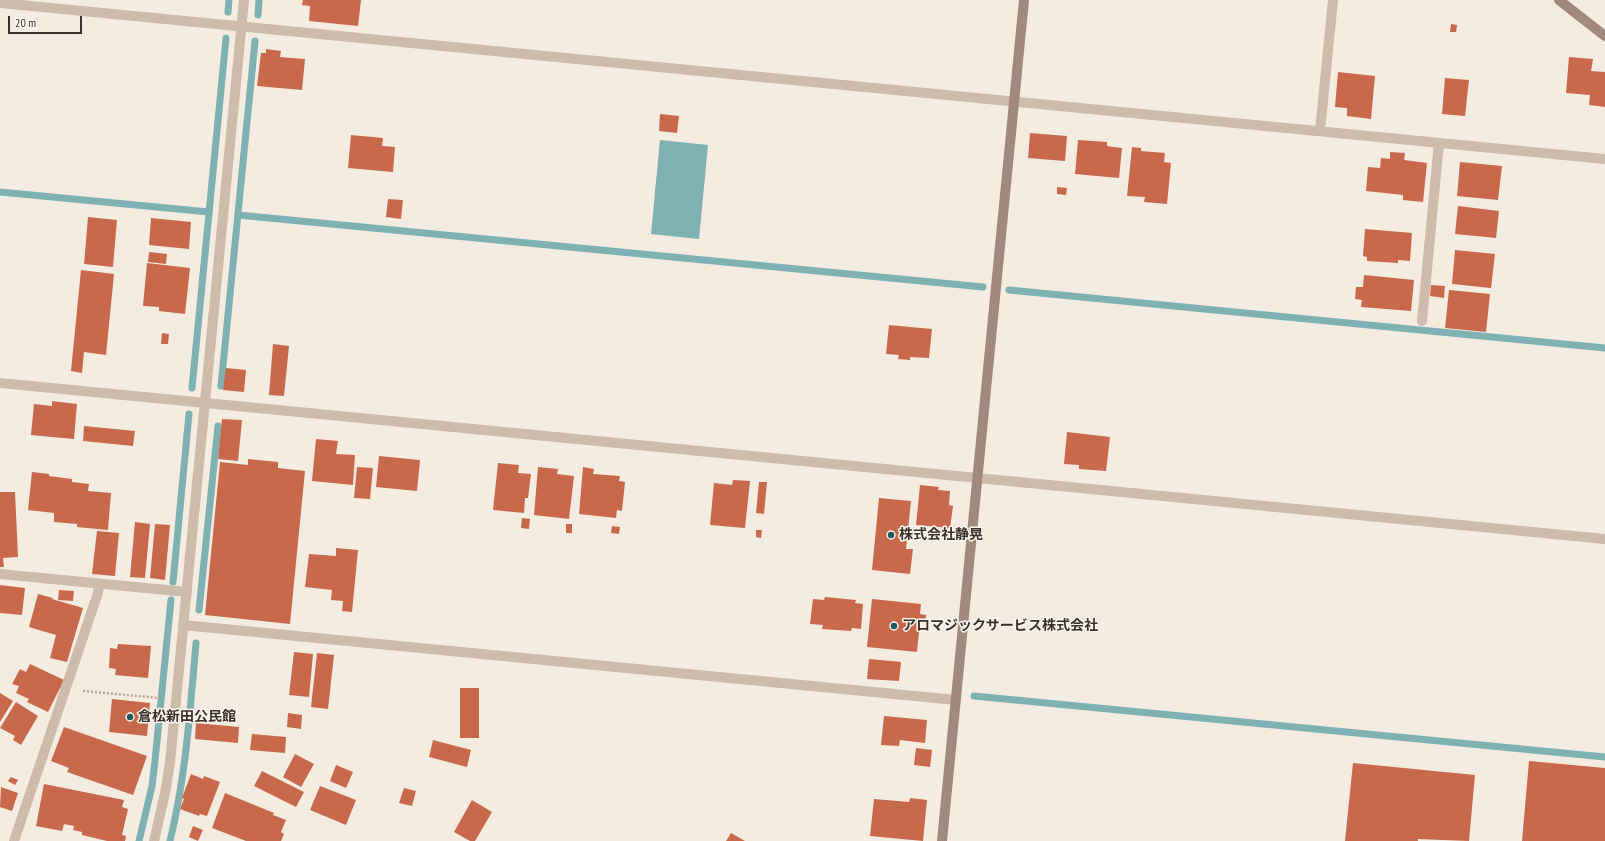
<!DOCTYPE html>
<meta charset="utf-8">
<style>
body{margin:0}
#map{position:relative;width:1605px;height:841px;overflow:hidden;background:#f4ebe1;font-family:"PT Sans Narrow",sans-serif}
canvas{display:block}
.scale{position:absolute;left:8px;top:16px;width:74px;height:18px;box-sizing:border-box;border:2px solid #3b302b;border-top:0;padding-left:5px;font-size:12px;line-height:14px;white-space:nowrap;color:#3b302b;-webkit-text-stroke:3px #fbf5ee;paint-order:stroke}
</style>
<div id="map">
<canvas width="1605" height="841"></canvas>
<div class="scale">20 m</div>
</div>
<script>
const c = document.querySelector('canvas').getContext('2d');
c.lineJoin = 'round';
function fill(path, color) { c.fillStyle = color; c.fill(path, 'evenodd'); }
function strokePath(path, color, width, dash) { c.strokeStyle = color; c.lineWidth = width; c.lineCap = dash ? 'butt' : 'round'; c.setLineDash(dash || []); c.stroke(path); }
function drawText(font, color, halo, rows, align = 'center') {
  c.font = font + ' "PT Sans Narrow","Noto Sans JP",sans-serif'; c.lineWidth = 3; c.setLineDash([]); c.textBaseline = 'middle'; c.strokeStyle = halo; c.fillStyle = color; for (const [text, x, y, turn = 0] of rows) {
    c.save(); c.translate(x, y); c.rotate((+turn || 0) * Math.PI / 180); c.textAlign = isNaN(turn) ? turn : align; if (halo) c.strokeText(text, 0, 0); c.fillText(text, 0, 0); c.restore();
  }
}
fill(new Path2D(`
 M 660,140 L 708,145 L 699,239 L 651,234 Z`), '#7fb0b2');
strokePath(new Path2D(`
 M 228,12 L 229,0
 M 258,15 L 259,0
 M 0,192 L 209,212
 M 238,215 L 983,287
 M 1009,290 L 1605,348
 M 221,386 L 255,41
 M 192,388 L 226,38
 M 173,582 L 189,414
 M 199,610 L 218,426
 M 974,696 L 1605,757
 M 139,841 L 152,786 L 155,761 L 171,600
 M 170,841 C 186,776 190,710 196,643`), '#7fb0b2', 7);
fill(new Path2D(`
 M 303,0 L 361,0 L 358,26 L 309,21 L 310,6 L 302,5 Z
 M 1451,24 L 1457,25 L 1456,32 L 1450,32 Z
 M 266,49 L 281,51 L 280,57 L 305,59 L 302,90 L 257,86 L 261,53 L 266,53 Z
 M 1569,57 L 1593,59 L 1591,71 L 1605,72 L 1605,107 L 1589,105 L 1590,95 L 1566,93 Z
 M 1338,72 L 1375,76 L 1371,119 L 1347,116 L 1347,108 L 1335,107 Z
 M 1445,78 L 1469,80 L 1465,116 L 1442,114 Z
 M 660,114 L 679,116 L 677,133 L 659,131 Z
 M 1030,133 L 1067,136 L 1065,161 L 1028,158 Z
 M 351,135 L 383,138 L 382,146 L 395,147 L 393,172 L 348,168 Z
 M 1078,140 L 1107,142 L 1107,146 L 1122,148 L 1119,178 L 1075,174 Z
 M 1132,147 L 1141,148 L 1141,151 L 1165,153 L 1164,162 L 1171,163 L 1167,204 L 1144,202 L 1145,197 L 1127,196 Z
 M 1390,152 L 1405,153 L 1404,160 L 1427,163 L 1423,202 L 1403,200 L 1403,195 L 1366,191 L 1368,167 L 1380,168 L 1381,158 L 1390,159 Z
 M 1460,162 L 1502,166 L 1498,200 L 1457,196 Z
 M 1057,187 L 1067,188 L 1066,195 L 1057,194 Z
 M 388,199 L 403,200 L 401,219 L 386,217 Z
 M 1458,206 L 1499,211 L 1496,238 L 1455,234 Z
 M 88,217 L 117,220 L 113,267 L 84,264 Z
 M 151,218 L 191,222 L 189,249 L 149,245 Z
 M 1365,229 L 1412,233 L 1410,261 L 1398,260 L 1398,263 L 1367,261 L 1367,257 L 1363,256 Z
 M 1455,250 L 1495,254 L 1491,288 L 1452,284 Z
 M 149,252 L 167,254 L 166,264 L 148,262 Z
 M 147,263 L 190,268 L 185,314 L 159,311 L 159,307 L 143,306 Z
 M 81,270 L 114,274 L 106,355 L 84,352 L 82,373 L 71,371 Z
 M 1364,275 L 1414,280 L 1411,311 L 1361,307 L 1362,300 L 1355,299 L 1356,287 L 1363,287 Z
 M 1431,285 L 1445,286 L 1444,298 L 1430,296 Z
 M 1449,290 L 1490,294 L 1486,332 L 1445,328 Z
 M 889,325 L 932,329 L 929,358 L 910,357 L 910,360 L 898,359 L 899,355 L 886,354 Z
 M 162,333 L 169,334 L 168,344 L 161,344 Z
 M 273,344 L 289,346 L 284,396 L 269,395 Z
 M 226,368 L 246,370 L 244,392 L 223,390 Z
 M 52,401 L 77,404 L 74,439 L 31,435 L 34,404 L 52,406 Z
 M 222,419 L 242,420 L 238,461 L 218,459 Z
 M 84,426 L 135,431 L 133,446 L 83,441 Z
 M 1067,432 L 1110,437 L 1106,471 L 1079,469 L 1079,465 L 1064,464 Z
 M 316,439 L 338,441 L 336,454 L 355,455 L 353,485 L 312,481 Z
 M 379,456 L 420,460 L 417,491 L 376,487 Z
 M 248,459 L 278,462 L 278,468 L 305,471 L 290,624 L 205,615 L 220,462 L 248,465 Z
 M 498,463 L 519,465 L 518,473 L 531,474 L 528,498 L 525,498 L 524,513 L 493,510 Z
 M 357,467 L 373,468 L 370,499 L 354,498 Z
 M 538,467 L 558,469 L 557,474 L 574,476 L 569,519 L 534,515 Z
 M 583,467 L 594,469 L 593,474 L 620,476 L 619,481 L 625,482 L 622,511 L 617,510 L 616,518 L 579,514 Z
 M 32,472 L 49,474 L 49,476 L 72,479 L 72,482 L 89,484 L 88,491 L 111,493 L 108,530 L 77,527 L 77,524 L 54,522 L 54,513 L 28,510 Z
 M 733,480 L 750,481 L 745,528 L 710,525 L 714,483 L 732,485 Z
 M 759,482 L 767,482 L 764,514 L 756,513 Z
 M 920,485 L 939,487 L 938,490 L 950,491 L 949,505 L 953,506 L 950,528 L 916,525 Z
 M 0,492 L 15,492 L 18,557 L 3,558 L 4,567 L 0,567 Z
 M 879,498 L 911,501 L 906,549 L 913,549 L 910,574 L 872,570 Z
 M 522,518 L 530,519 L 529,529 L 521,528 Z
 M 135,522 L 150,524 L 145,578 L 130,577 Z
 M 155,524 L 170,525 L 165,580 L 150,578 Z
 M 566,524 L 572,524 L 572,533 L 566,533 Z
 M 612,526 L 620,527 L 619,534 L 611,533 Z
 M 756,530 L 762,530 L 761,538 L 756,537 Z
 M 97,531 L 119,533 L 115,576 L 92,574 Z
 M 336,548 L 358,550 L 352,612 L 342,611 L 343,601 L 331,600 L 332,590 L 305,587 L 309,554 L 336,556 Z
 M 0,585 L 25,588 L 22,615 L 0,613 Z
 M 59,590 L 74,591 L 73,601 L 58,600 Z
 M 38,594 L 53,598 L 52,599 L 83,608 L 67,662 L 50,658 L 56,635 L 29,627 Z
 M 825,597 L 856,600 L 855,603 L 863,604 L 861,629 L 852,628 L 851,631 L 822,629 L 823,625 L 810,624 L 813,599 L 824,600 Z
 M 872,599 L 921,604 L 920,614 L 926,615 L 925,622 L 920,622 L 917,652 L 867,647 Z
 M 118,644 L 151,646 L 148,678 L 115,675 L 116,669 L 109,668 L 110,648 L 117,649 Z
 M 294,652 L 313,654 L 309,697 L 289,695 Z
 M 317,653 L 334,655 L 328,709 L 311,707 Z
 M 869,659 L 901,662 L 899,681 L 867,679 Z
 M 30,664 L 64,680 L 48,712 L 27,702 L 29,699 L 16,693 L 19,686 L 12,684 L 20,669 L 26,672 Z
 M 460,688 L 479,688 L 479,738 L 460,738 Z
 M 0,693 L 13,701 L 0,722 Z
 M 112,699 L 150,703 L 147,736 L 109,732 Z
 M 16,702 L 38,716 L 21,745 L 13,740 L 15,736 L 0,728 Z
 M 288,713 L 302,715 L 301,729 L 287,727 Z
 M 884,716 L 927,720 L 925,743 L 900,740 L 899,746 L 881,745 Z
 M 196,723 L 239,727 L 238,743 L 195,739 Z
 M 64,727 L 147,756 L 133,795 L 67,772 L 69,768 L 51,761 Z
 M 252,734 L 286,737 L 285,753 L 250,750 Z
 M 433,740 L 471,750 L 467,767 L 429,757 Z
 M 916,748 L 932,750 L 930,767 L 914,765 Z
 M 295,754 L 314,764 L 301,787 L 283,777 Z
 M 1529,761 L 1605,768 L 1605,841 L 1522,841 Z
 M 1353,763 L 1475,775 L 1469,841 L 1418,839 L 1418,841 L 1345,841 Z
 M 336,765 L 353,772 L 346,788 L 330,781 Z
 M 262,771 L 304,792 L 296,807 L 254,786 Z
 M 191,774 L 203,779 L 204,776 L 220,782 L 207,816 L 200,814 L 199,816 L 180,809 L 184,799 L 182,798 Z
 M 11,777 L 18,780 L 15,785 L 8,781 Z
 M 44,784 L 124,800 L 122,807 L 128,809 L 122,835 L 126,836 L 125,841 L 107,841 L 82,835 L 82,832 L 73,830 L 74,826 L 64,824 L 62,831 L 36,826 Z
 M 320,786 L 356,800 L 346,825 L 310,810 Z
 M 1,787 L 18,793 L 12,811 L 0,807 Z
 M 404,788 L 416,791 L 412,806 L 399,803 Z
 M 225,793 L 274,813 L 273,815 L 286,820 L 281,832 L 284,834 L 281,841 L 246,841 L 212,828 Z
 M 910,798 L 927,800 L 923,841 L 870,836 L 874,799 L 909,802 Z
 M 472,800 L 492,812 L 475,841 L 470,841 L 454,832 Z
 M 193,826 L 203,830 L 198,841 L 189,837 Z
 M 731,833 L 745,841 L 726,841 Z`), '#c8694b');
strokePath(new Path2D(`
 M 83,691 L 160,698`), '#b9a596', 2.5, [2, 2]);
strokePath(new Path2D(`
 M 0,3 L 1605,159
 M 1320,131 L 1333,0
 M 1422,321 L 1439,143
 M 0,383 L 1605,539
 M 0,574 L 187,592
 M 183,625 L 956,700
 M 14,841 L 98,593 L 99,584
 M 154,841 L 166,788 L 170,762 L 244,0`), '#cdbbac', 10);
strokePath(new Path2D(`
 M 1559,0 L 1605,36
 M 942,841 L 1024,0`), '#a18a7d', 10);
for (const [x, y, r, color] of [
 [891,535,4,"#1f5a5e"],
 [894,626,4,"#1f5a5e"],
 [130,717,4,"#1f5a5e"]
]) { const dot = new Path2D(); dot.arc(x, y, r, 0, 2 * Math.PI); c.fillStyle = color; c.fill(dot); strokePath(dot, '#fbf5ee', 1.5); }
drawText('bold 14px', '#3b302b', '#fbf5ee', [
 ["株式会社静晃",899,535],
 ["アロマジックサービス株式会社",902,626],
 ["倉松新田公民館",138,717]
], 'left');
</script>
